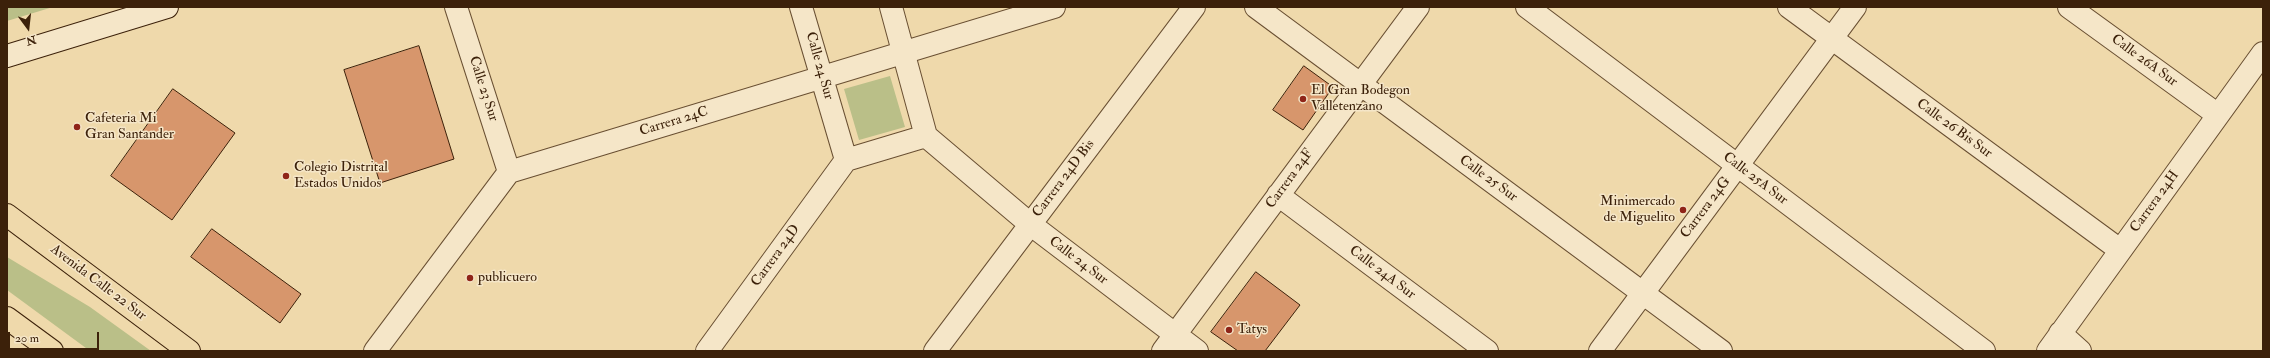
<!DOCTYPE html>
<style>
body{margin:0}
#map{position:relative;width:2270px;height:358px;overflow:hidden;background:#efd9ab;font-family:"IM FELL Double Pica",serif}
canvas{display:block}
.frame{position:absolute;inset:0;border:8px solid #3c210a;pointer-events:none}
.north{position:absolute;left:8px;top:8px;width:40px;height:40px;-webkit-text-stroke:3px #f5e6c8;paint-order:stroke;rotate:165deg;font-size:11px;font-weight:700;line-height:16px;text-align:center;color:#3c210a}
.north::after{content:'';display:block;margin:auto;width:14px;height:18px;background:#3c210a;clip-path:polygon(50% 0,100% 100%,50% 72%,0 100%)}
.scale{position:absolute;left:8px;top:332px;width:91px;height:18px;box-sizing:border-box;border:2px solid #3c210a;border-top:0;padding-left:5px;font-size:12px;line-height:14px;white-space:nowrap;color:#3c210a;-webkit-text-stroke:3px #f5e6c8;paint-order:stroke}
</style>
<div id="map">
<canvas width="2270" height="358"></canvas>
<div class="frame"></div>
<div class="north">N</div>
<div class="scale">20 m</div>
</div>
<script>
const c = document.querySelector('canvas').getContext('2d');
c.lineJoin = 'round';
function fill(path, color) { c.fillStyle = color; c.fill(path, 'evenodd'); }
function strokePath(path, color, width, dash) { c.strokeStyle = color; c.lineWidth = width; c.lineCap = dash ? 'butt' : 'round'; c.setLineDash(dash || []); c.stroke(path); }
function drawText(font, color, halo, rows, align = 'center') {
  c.font = font + ' "IM FELL Double Pica",serif'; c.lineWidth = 3; c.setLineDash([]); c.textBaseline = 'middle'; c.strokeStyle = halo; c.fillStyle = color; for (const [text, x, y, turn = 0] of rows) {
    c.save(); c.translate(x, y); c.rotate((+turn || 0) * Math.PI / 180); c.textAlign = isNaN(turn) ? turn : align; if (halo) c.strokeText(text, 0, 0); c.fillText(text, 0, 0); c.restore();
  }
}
fill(new Path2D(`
 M 7,7 L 53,7 L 7,21 Z
 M 890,76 L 905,127 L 859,140 L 844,89 Z
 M 7,257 L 90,307 L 151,351 L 90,351 L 7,290 Z`), '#babf88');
const building = new Path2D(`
 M 419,46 L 454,159 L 380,183 L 344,70 Z
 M 1304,66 L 1333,87 L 1303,130 L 1273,110 Z
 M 173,89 L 235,133 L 172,220 L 111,176 Z
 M 212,229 L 301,294 L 280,323 L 191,257 Z
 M 1256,272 L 1300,305 L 1265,351 L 1238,351 L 1211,332 Z`);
fill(building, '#d7966c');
strokePath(building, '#3c210a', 1);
const minor = new Path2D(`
 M 456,7 L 509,172
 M 801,7 L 846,160
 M 891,7 L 926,136 L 1030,224 L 1197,351
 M 1256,7 L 1721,351
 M 1527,7 L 1984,351
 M 1789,7 L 2120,250
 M 2069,7 L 2218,115
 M 846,160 L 926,136
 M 1278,195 L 1487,351
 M 2060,333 L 2080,351
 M 375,351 L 509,172 L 1054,7
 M 707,351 L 846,160
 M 935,351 L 1194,7
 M 1163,351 L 1418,7
 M 1600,351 L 1855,7
 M 2048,351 L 2263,53`);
const secondary = new Path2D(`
 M 7,56 L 167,7`);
const primary = new Path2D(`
 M 7,215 L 189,351
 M 7,318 L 52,351`);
strokePath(minor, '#694f32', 24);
strokePath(secondary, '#3c210a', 24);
strokePath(primary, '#3c210a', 24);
strokePath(minor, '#f5e6c8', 22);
strokePath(secondary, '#f5e6c8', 22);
strokePath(primary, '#efd9ab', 22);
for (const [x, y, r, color] of [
 [1303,99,4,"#8f2418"],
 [77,127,4,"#8f2418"],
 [286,176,4,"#8f2418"],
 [1683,210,4,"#8f2418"],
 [470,278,4,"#8f2418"],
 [1229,330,4,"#8f2418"]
]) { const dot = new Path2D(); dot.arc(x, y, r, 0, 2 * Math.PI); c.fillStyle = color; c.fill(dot); strokePath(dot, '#f5e6c8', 1.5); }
drawText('14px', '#3c210a', '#f5e6c8', [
 ["Calle 26A Sur",2144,61,36],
 ["Calle 24 Sur",819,66,74],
 ["Calle 23 Sur",483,89,72],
 ["Carrera 24C",674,122,-17],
 ["Calle 26 Bis Sur",1954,129,36],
 ["Carrera 24D Bis",1064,179,-53],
 ["Carrera 24F",1290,179,-54],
 ["Calle 25 Sur",1488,179,36],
 ["Calle 25A Sur",1755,179,37],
 ["Carrera 24H",2155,202,-54],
 ["Carrera 24G",1706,208,-53],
 ["Carrera 24D",776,256,-54],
 ["Calle 24 Sur",1078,261,37],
 ["Calle 24A Sur",1382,273,37],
 ["Avenida Calle 22 Sur",98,283,37]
]);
drawText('14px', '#3c210a', '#f5e6c8', [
 ["El Gran Bodegon",1311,91],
 ["Valletenzano",1311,107],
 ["Cafeteria Mi",85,119],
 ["Gran Santander",85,135],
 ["Colegio Distrital",294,168],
 ["Estados Unidos",294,184],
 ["Minimercado",1675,202,"right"],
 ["de Miguelito",1675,218,"right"],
 ["publicuero",478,278],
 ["Tatys",1237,330]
], 'left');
</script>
